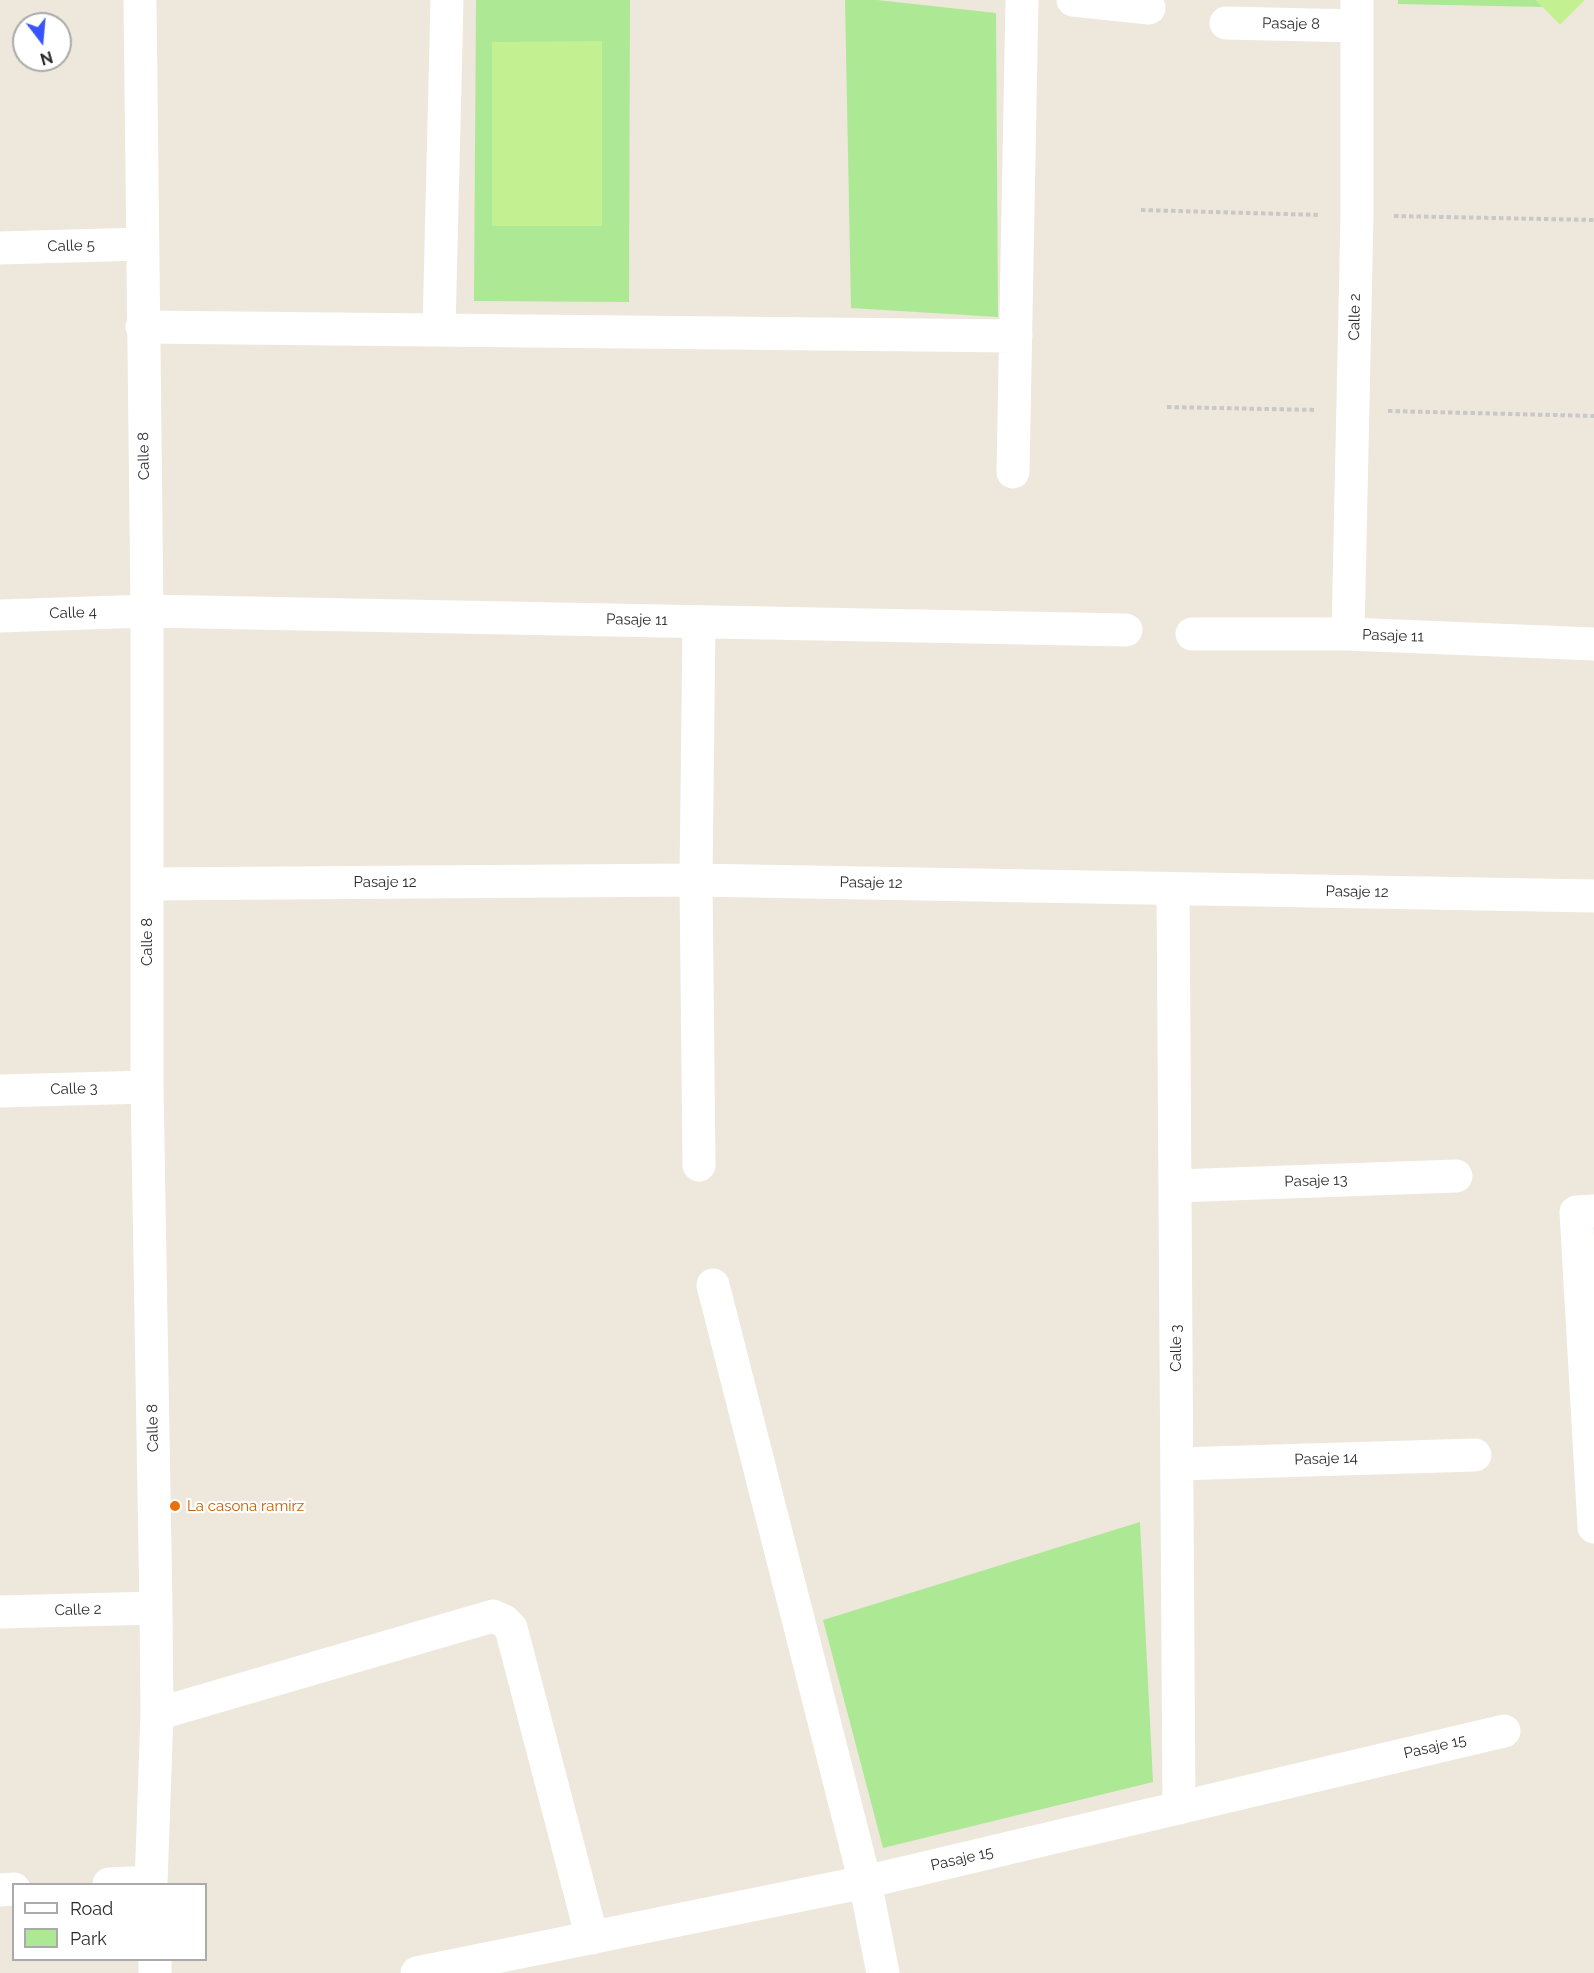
<!DOCTYPE html>
<style>
body{margin:0}
#map{position:relative;width:1594px;height:1973px;overflow:hidden;background:#eee7dc;font-family:Raleway,sans-serif}
canvas{display:block}
.legend{position:absolute;left:12px;top:1883px;width:195px;height:78px;box-sizing:border-box;background:#fff;border:2px solid #aaa;margin:0;padding:8px 10px;list-style:none;font-size:18px;color:#2b2b2b}
.legend li{display:flex;align-items:center;gap:12px;height:30px}
.legend b{width:30px;border:2px solid #aaa}
.north{position:absolute;left:12px;top:12px;width:60px;height:60px;box-sizing:border-box;background:#fff;border:2px solid #aaa;border-radius:50%;rotate:164deg;font-size:16px;font-weight:700;line-height:24px;text-align:center;color:#2b2b2b}
.north::after{content:'';display:block;margin:auto;width:21px;height:27px;background:#3854ff;clip-path:polygon(50% 0,100% 100%,50% 72%,0 100%)}
</style>
<div id="map">
<canvas width="1594" height="1973"></canvas>
<ul class="legend">
<li><b style="height:8px;background:#fff"></b>Road</li>
<li><b style="height:16px;background:#ade895"></b>Park</li>
</ul>
<div class="north">N</div>
</div>
<script>
const c = document.querySelector('canvas').getContext('2d');
c.lineJoin = 'round';
function fill(path, color) { c.fillStyle = color; c.fill(path, 'evenodd'); }
function strokePath(path, color, width, dash) { c.strokeStyle = color; c.lineWidth = width; c.lineCap = dash ? 'butt' : 'round'; c.setLineDash(dash || []); c.stroke(path); }
function drawText(font, color, halo, rows, align = 'center') {
  c.font = font + ' Raleway,sans-serif'; c.lineWidth = 4.5; c.setLineDash([]); c.textBaseline = 'middle'; c.strokeStyle = halo; c.fillStyle = color; for (const [text, x, y, turn = 0] of rows) {
    c.save(); c.translate(x, y); c.rotate((+turn || 0) * Math.PI / 180); c.textAlign = isNaN(turn) ? turn : align; if (halo) c.strokeText(text, 0, 0); c.fillText(text, 0, 0); c.restore();
  }
}
fill(new Path2D(`
 M 476,0 L 630,0 L 629,302 L 474,301 Z
 M 845,0 L 877,0 L 996,13 L 998,317 L 851,308 Z
 M 1398,0 L 1536,0 L 1543,7 L 1398,4 Z
 M 1140,1522 L 1153,1782 L 883,1848 L 823,1620 Z`), '#ade895');
fill(new Path2D(`
 M 1536,0 L 1585,0 L 1560,25 Z
 M 602,41 L 602,226 L 492,226 L 492,42 Z`), '#c3f090');
strokePath(new Path2D(`
 M 1141,210 L 1320,215
 M 1394,216 L 1594,220
 M 1167,407 L 1317,410
 M 1388,411 L 1594,416`), '#c8c8c8', 4, [4.5, 3]);
strokePath(new Path2D(`
 M 140,0 L 147,611 L 147,1087 L 156,1608 L 157,1714 L 151,1884
 M 1073,0 L 1149,8
 M 1226,23 L 1357,26
 M 0,248 L 142,244
 M 142,327 L 1016,336
 M 439,330 L 447,0
 M 1013,472 L 1022,0
 M 0,616 L 147,611 L 1126,630
 M 699,622 L 696,880 L 699,1165
 M 1192,634 L 1348,634 L 1594,644
 M 1348,634 L 1357,216 L 1357,0
 M 147,884 L 696,880 L 1594,896
 M 1173,889 L 1179,1808
 M 0,1091 L 147,1087
 M 1175,1186 L 1456,1176
 M 1594,1211 L 1576,1212 L 1594,1527
 M 713,1285 L 865,1882 L 883,1973
 M 1177,1464 L 1475,1455
 M 0,1612 L 156,1608
 M 157,1714 L 493,1616 L 504,1621 L 511,1628 L 592,1938
 M 109,1884 L 151,1882
 M 0,1890 L 14,1889
 M 155,1960 L 155,1973
 M 417,1973 L 865,1882 L 1504,1731`), '#fff', 33);
for (const [x, y, r, color] of [
 [175,1506,6,"#e8710a"]
]) { const dot = new Path2D(); dot.arc(x, y, r, 0, 2 * Math.PI); c.fillStyle = color; c.fill(dot); strokePath(dot, '#fff', 2); }
drawText('15px', '#2b2b2b', '#fff', [
 ["Pasaje 8",1291,24,1],
 ["Calle 5",71,246,-2],
 ["Calle 2",1355,317,-89],
 ["Calle 8",144,456,-91],
 ["Calle 4",73,613,-2],
 ["Pasaje 11",637,620,1],
 ["Pasaje 11",1393,636,2],
 ["Pasaje 12",385,882],
 ["Pasaje 12",871,883,1],
 ["Pasaje 12",1357,892,1],
 ["Calle 8",147,942,-90],
 ["Calle 3",74,1089,-2],
 ["Pasaje 13",1316,1181,-2],
 ["Calle 3",1176,1348,-90],
 ["Calle 8",153,1428,-91],
 ["Pasaje 14",1326,1459,-2],
 ["Calle 2",78,1610,-2],
 ["Pasaje 15",1435,1747,-13],
 ["Pasaje 15",962,1859,-13]
]);
drawText('15px', '#c56008', '#fff', [
 ["La casona ramirz",187,1506]
], 'left');
</script>
